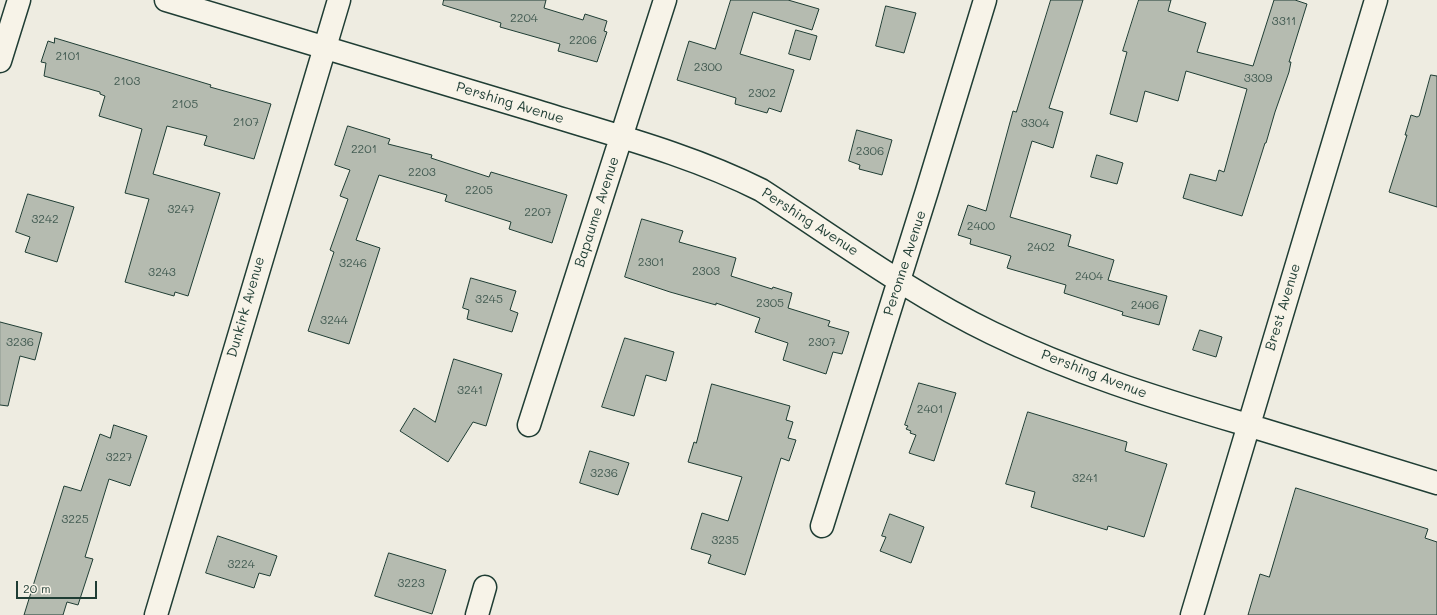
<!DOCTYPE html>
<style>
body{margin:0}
#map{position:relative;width:1437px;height:615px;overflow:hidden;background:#eeece1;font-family:Mali,sans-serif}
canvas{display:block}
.scale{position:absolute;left:16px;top:581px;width:81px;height:18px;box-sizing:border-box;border:2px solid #1f3d34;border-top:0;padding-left:5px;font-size:12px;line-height:14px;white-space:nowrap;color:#1f3d34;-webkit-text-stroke:3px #f7f3e8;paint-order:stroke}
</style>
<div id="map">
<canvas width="1437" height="615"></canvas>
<div class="scale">20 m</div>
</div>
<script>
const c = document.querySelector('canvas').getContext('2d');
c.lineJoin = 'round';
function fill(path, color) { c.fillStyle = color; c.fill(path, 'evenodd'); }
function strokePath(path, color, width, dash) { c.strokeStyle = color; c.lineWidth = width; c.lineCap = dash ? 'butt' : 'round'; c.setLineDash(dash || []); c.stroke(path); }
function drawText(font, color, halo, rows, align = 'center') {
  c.font = font + ' Mali,sans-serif'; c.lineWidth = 4; c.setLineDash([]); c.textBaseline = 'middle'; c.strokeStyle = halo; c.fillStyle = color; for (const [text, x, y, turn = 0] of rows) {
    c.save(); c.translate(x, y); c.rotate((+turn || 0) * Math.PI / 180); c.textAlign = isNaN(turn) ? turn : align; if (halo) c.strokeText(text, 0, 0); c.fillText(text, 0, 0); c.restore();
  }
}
const building = new Path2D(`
 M 444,0 L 546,0 L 544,8 L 583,20 L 585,14 L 607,21 L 604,31 L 607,32 L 597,62 L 558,51 L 560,44 L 500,27 L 501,23 L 443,5 Z
 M 731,0 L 788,0 L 819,9 L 812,30 L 753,12 L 740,54 L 794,70 L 781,112 L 769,108 L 767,113 L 735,104 L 736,98 L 677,80 L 689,41 L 715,49 Z
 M 1051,0 L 1083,0 L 1049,108 L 1063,112 L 1053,148 L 1032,141 L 1010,217 L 1071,235 L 1068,246 L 1114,260 L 1108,280 L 1167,296 L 1159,325 L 1122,315 L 1123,312 L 1064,293 L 1066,285 L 1007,268 L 1011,256 L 970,244 L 971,239 L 958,235 L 968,205 L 986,211 L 1013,111 L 1016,112 Z
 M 1139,0 L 1171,0 L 1168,11 L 1206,23 L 1197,52 L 1253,66 L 1274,0 L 1295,0 L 1307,4 L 1289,62 L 1291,62 L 1289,72 L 1275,112 L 1266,143 L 1265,143 L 1242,216 L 1183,198 L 1190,174 L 1216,181 L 1219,170 L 1224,172 L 1247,89 L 1186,71 L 1178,101 L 1145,91 L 1137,122 L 1110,114 L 1127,52 L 1123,51 Z
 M 886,6 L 916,13 L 904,53 L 876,46 Z
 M 796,30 L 817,36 L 810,60 L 789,54 Z
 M 55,38 L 211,85 L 210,87 L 271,104 L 254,159 L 204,145 L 207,136 L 167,126 L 153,174 L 220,193 L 188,296 L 175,292 L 174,296 L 125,282 L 149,199 L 125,193 L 142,129 L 99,116 L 105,96 L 100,94 L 100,92 L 44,76 L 46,63 L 41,62 L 48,41 L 54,43 Z
 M 1431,75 L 1437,76 L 1437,207 L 1389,192 L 1407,135 L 1405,135 L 1411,115 L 1417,117 L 1419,116 Z
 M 348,126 L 390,139 L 388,144 L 432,155 L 431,158 L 489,177 L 491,172 L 567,195 L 552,243 L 509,229 L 511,222 L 445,201 L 447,195 L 379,175 L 356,240 L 380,248 L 349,344 L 308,331 L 334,252 L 330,250 L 348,199 L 340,196 L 350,170 L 335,165 Z
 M 857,130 L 892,140 L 882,175 L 859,169 L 860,165 L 849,161 Z
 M 1097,155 L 1123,163 L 1117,184 L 1091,177 Z
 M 28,194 L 74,207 L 57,262 L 25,252 L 30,237 L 16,232 Z
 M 642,219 L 683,231 L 679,242 L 736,258 L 731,276 L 772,289 L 773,287 L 792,293 L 788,308 L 830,321 L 828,326 L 849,332 L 842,354 L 833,352 L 826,374 L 783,360 L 788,343 L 755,332 L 760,318 L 716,303 L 716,305 L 670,292 L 625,277 Z
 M 471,278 L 516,291 L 510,310 L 518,313 L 512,332 L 467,319 L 469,310 L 463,308 Z
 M 0,322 L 42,333 L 35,360 L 20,356 L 8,406 L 0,405 Z
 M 1200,330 L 1222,337 L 1216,357 L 1193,350 Z
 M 625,338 L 674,352 L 666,381 L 646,375 L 634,416 L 602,407 Z
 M 454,359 L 502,374 L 486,426 L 473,422 L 448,462 L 400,431 L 414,408 L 435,422 Z
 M 919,383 L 956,393 L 934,461 L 909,453 L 916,435 L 910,433 L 911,431 L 906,429 L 908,426 L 905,425 Z
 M 712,384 L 790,406 L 786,420 L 793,422 L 788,438 L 796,440 L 789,461 L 781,458 L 745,575 L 708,563 L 711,555 L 691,549 L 702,513 L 728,521 L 742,477 L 688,462 L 694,442 L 696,443 Z
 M 1028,412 L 1127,442 L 1125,451 L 1167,464 L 1144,537 L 1108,526 L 1107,530 L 1031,507 L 1035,492 L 1006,484 Z
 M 114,425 L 147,436 L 130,486 L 109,479 L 85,557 L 93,559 L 78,605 L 67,602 L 63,615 L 24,615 L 64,486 L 81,491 L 100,434 L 110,438 Z
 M 590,451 L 629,463 L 618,495 L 580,483 Z
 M 1296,488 L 1428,529 L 1425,538 L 1437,542 L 1437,615 L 1248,615 L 1260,574 L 1269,577 Z
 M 890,514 L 924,527 L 911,563 L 880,551 L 886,537 L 882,536 Z
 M 218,536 L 277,556 L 270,576 L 259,573 L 254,588 L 206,573 Z
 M 389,553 L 446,570 L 432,614 L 375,596 Z`);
fill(building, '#b5bbb0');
strokePath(building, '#1f3d34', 1);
const minor = new Path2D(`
 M 166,0 C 289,36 411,73 533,110 C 610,134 689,154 761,190 C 837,239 911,294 992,333 C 1072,372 1156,398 1241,423 C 1306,443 1372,463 1437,483
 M 0,61 L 19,0
 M 529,425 L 665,0
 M 822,526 L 927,191 L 985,0
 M 156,615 L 339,0
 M 477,615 L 485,587
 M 1192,615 L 1376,0`);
strokePath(minor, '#1f3d34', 25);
strokePath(minor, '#f7f3e8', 22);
drawText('12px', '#445c53', null, [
 ["2204",524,18],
 ["3311",1284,21],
 ["2206",583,40],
 ["2101",68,56],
 ["2300",708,67],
 ["3309",1258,78],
 ["2103",127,81],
 ["2302",762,93],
 ["2105",185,104],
 ["2107",246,122],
 ["3304",1035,123],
 ["2201",364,149],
 ["2306",870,151],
 ["2203",422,172],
 ["2205",479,190],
 ["3247",181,209],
 ["2207",538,212],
 ["3242",45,219],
 ["2400",981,226],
 ["2402",1041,247],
 ["2301",651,262],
 ["3246",353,263],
 ["2303",706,271],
 ["3243",162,272],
 ["2404",1089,276],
 ["3245",489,299],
 ["2305",770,303],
 ["2406",1145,305],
 ["3244",334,320],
 ["3236",20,342],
 ["2307",822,342],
 ["3241",470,390],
 ["2401",930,409],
 ["3227",119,457],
 ["3236",604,473],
 ["3241",1085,478],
 ["3225",75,519],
 ["3235",725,540],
 ["3224",241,564],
 ["3223",411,583]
]);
drawText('14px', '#1f3d34', '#f7f3e8', [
 ["Pershing Avenue",510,103,17],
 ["Bapaume Avenue",597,212,-72],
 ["Pershing Avenue",810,222,33],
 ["Peronne Avenue",905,263,-72],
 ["Dunkirk Avenue",246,307,-74],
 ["Brest Avenue",1283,307,-73],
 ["Pershing Avenue",1094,374,21]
]);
</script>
